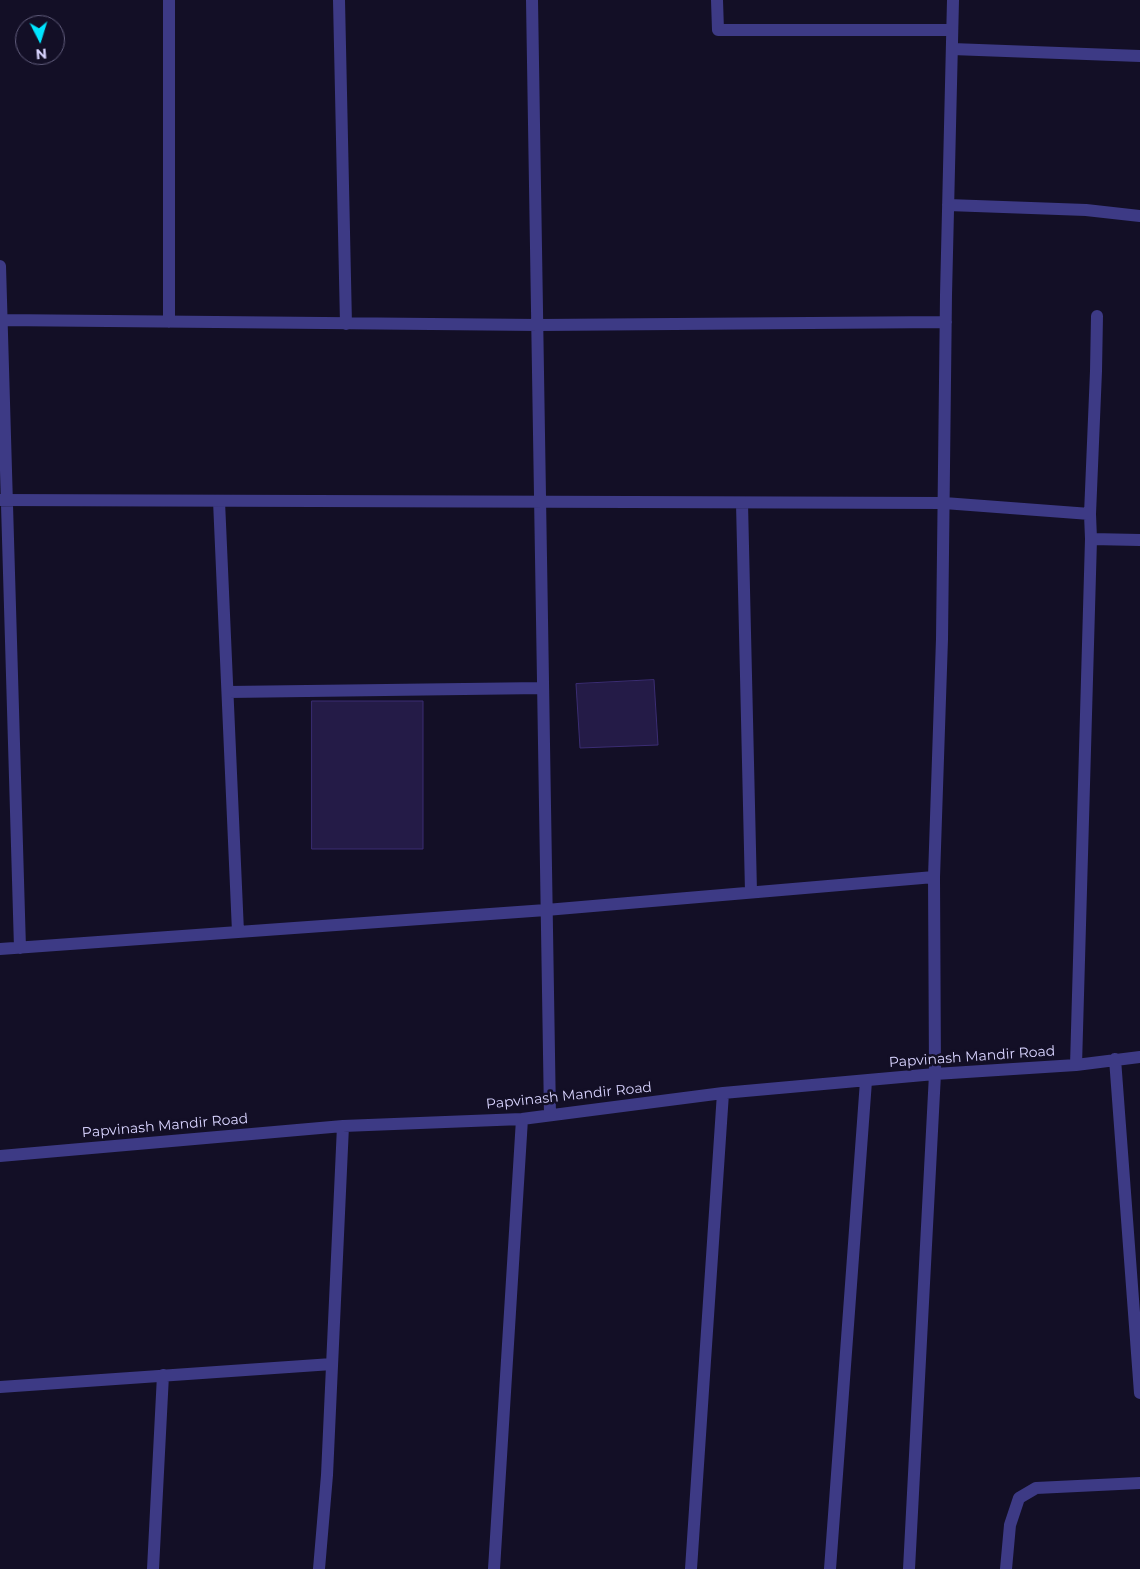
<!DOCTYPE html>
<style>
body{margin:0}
#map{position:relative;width:1140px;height:1569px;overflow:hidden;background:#130f26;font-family:Montserrat,sans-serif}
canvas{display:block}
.north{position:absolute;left:15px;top:15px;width:50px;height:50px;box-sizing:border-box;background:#130f26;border:1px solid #625e7d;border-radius:50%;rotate:175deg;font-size:14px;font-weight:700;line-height:20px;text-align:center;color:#d9d4ff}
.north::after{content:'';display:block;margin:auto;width:18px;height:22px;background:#00e5ff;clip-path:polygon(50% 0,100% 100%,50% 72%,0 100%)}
</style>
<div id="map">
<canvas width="1140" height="1569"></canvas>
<div class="north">N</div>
</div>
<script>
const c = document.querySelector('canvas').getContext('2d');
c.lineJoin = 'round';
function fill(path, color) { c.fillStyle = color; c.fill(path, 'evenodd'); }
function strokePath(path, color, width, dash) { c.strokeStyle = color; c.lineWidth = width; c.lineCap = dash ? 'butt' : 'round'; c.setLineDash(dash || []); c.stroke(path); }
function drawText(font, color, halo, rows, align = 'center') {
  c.font = font + ' Montserrat,sans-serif'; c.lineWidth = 5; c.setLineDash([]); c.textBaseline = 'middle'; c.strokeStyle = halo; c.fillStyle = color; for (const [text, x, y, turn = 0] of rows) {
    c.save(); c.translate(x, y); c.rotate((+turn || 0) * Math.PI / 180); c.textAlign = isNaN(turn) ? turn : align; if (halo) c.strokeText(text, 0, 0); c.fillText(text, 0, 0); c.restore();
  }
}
const building = new Path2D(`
 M 654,680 L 658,745 L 580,748 L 576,684 Z
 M 312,701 L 423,701 L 423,849 L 312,849 Z`);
fill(building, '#241b47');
strokePath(building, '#3b2d73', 1);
strokePath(new Path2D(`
 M 339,0 L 346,324
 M 532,0 C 540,372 542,743 550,1115
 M 717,0 L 718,30 L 952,30
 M 952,49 L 1140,56
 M 948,205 L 1086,210 L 1140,216
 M 0,266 L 20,948
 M 0,320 L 539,325 L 946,322
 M 169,322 L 169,0
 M 0,500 L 944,503 L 1090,514
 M 219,501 L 238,932
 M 742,503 L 751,892
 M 1091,539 L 1140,540
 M 228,692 L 543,688
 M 0,949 L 546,910 L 934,877
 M 1115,1059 L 1140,1393
 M 1076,1065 L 1091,539 L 1090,514 L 1096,371 L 1097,316
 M 0,1156 L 343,1126 L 522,1119 L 723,1093 L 935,1074 L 1076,1065 L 1140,1057
 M 0,1387 L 332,1364
 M 153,1569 L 163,1375
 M 319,1569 L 327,1475 L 343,1126
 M 494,1569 L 522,1119
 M 691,1569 L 723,1093
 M 830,1569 L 866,1081
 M 909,1569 L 935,1074 L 934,877 L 942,639 L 946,295 L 953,0
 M 1006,1569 L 1010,1525 L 1019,1498 L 1036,1488 L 1140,1483`), '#3d3a85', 12);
drawText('14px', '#d9d4ff', '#130f26', [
 ["Papvinash Mandir Road",972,1057,-4],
 ["Papvinash Mandir Road",569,1096,-6],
 ["Papvinash Mandir Road",165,1126,-5]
]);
</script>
